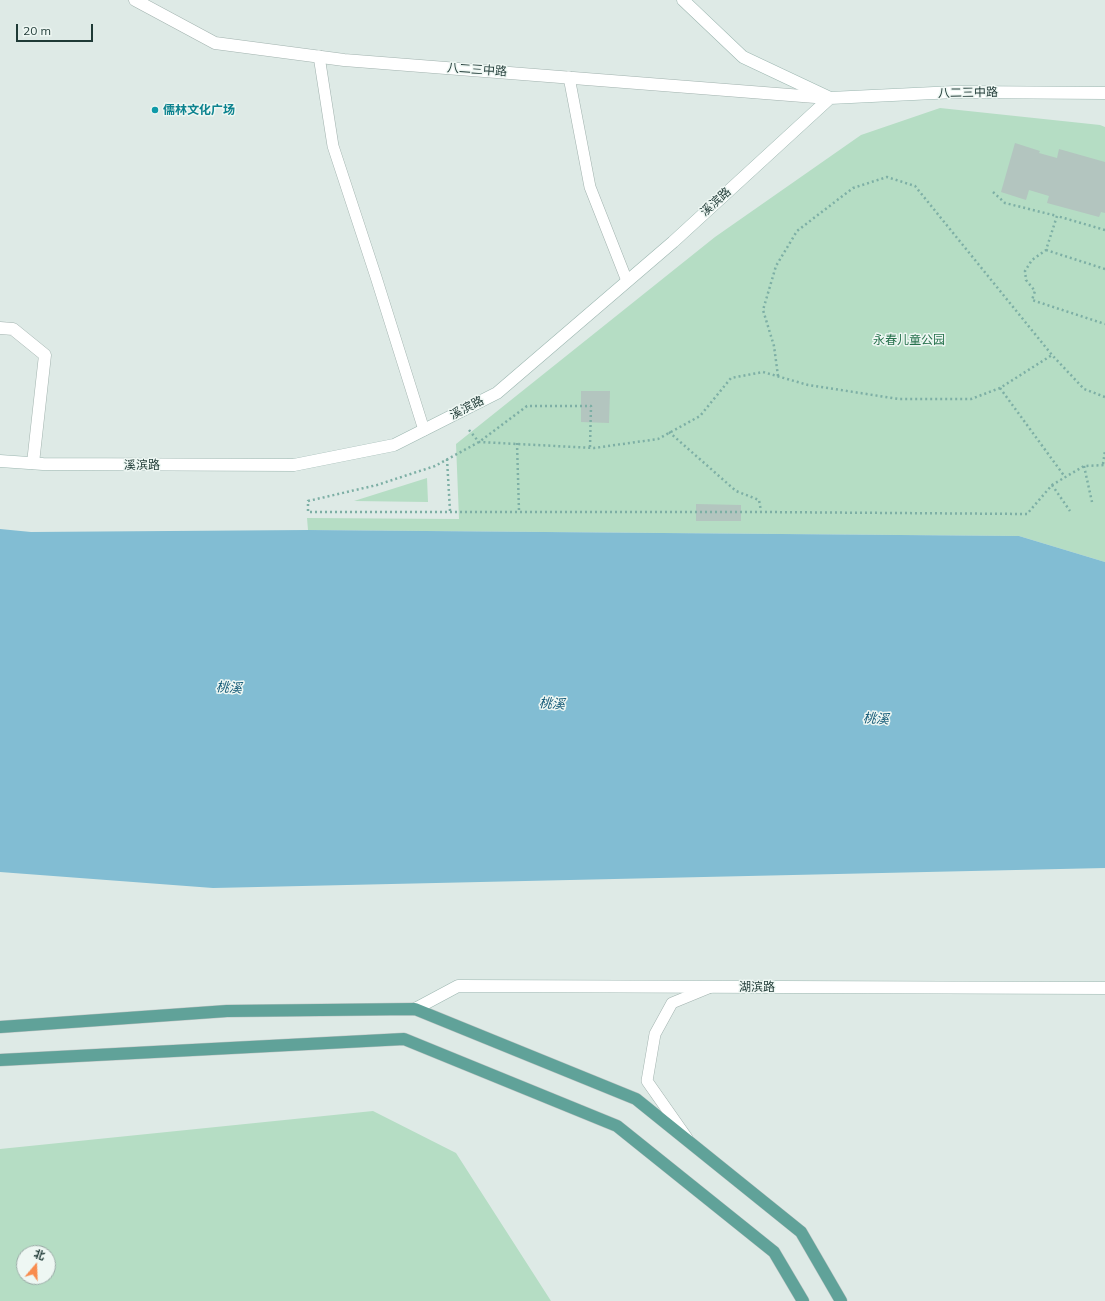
<!DOCTYPE html>
<meta charset="utf-8">
<style>
body{margin:0}
#map{position:relative;width:1105px;height:1301px;overflow:hidden;background:#deeae6;font-family:Mulish,"Noto Sans SC",sans-serif}
canvas{display:block}
.north{position:absolute;left:16px;top:1245px;width:40px;height:40px;box-sizing:border-box;background:#eef7f3;border:1px solid #9baba7;border-radius:50%;rotate:19deg;font-size:11px;font-weight:700;line-height:16px;text-align:center;color:#1f3a36}
.north::after{content:'';display:block;margin:auto;width:14px;height:18px;background:#f88c4e;clip-path:polygon(50% 0,100% 100%,50% 72%,0 100%)}
.scale{position:absolute;left:16px;top:24px;width:77px;height:18px;box-sizing:border-box;border:2px solid #1f3a36;border-top:0;padding-left:5px;font-size:12px;line-height:14px;white-space:nowrap;color:#1f3a36;-webkit-text-stroke:3px #eef7f3;paint-order:stroke}
</style>
<div id="map">
<canvas width="1105" height="1301"></canvas>
<div class="north">北</div>
<div class="scale">20 m</div>
</div>
<script>
const c = document.querySelector('canvas').getContext('2d');
c.lineJoin = 'round';
function fill(path, color) { c.fillStyle = color; c.fill(path, 'evenodd'); }
function strokePath(path, color, width, dash) { c.strokeStyle = color; c.lineWidth = width; c.lineCap = dash ? 'butt' : 'round'; c.setLineDash(dash || []); c.stroke(path); }
function drawText(font, color, halo, rows, align = 'center') {
  c.font = font + ' Mulish,"Noto Sans SC",sans-serif'; c.lineWidth = 3; c.setLineDash([]); c.textBaseline = 'middle'; c.strokeStyle = halo; c.fillStyle = color; for (const [text, x, y, turn = 0] of rows) {
    c.save(); c.translate(x, y); c.rotate((+turn || 0) * Math.PI / 180); c.textAlign = isNaN(turn) ? turn : align; if (halo) c.strokeText(text, 0, 0); c.fillText(text, 0, 0); c.restore();
  }
}
fill(new Path2D(`
 M 940,108 L 1100,125 L 1105,127 L 1105,562 L 1019,536 L 308,530 L 307,518 L 459,519 L 456,444 L 715,237 L 861,135 Z
 M 427,478 L 428,502 L 354,501 Z
 M 373,1111 L 456,1153 L 551,1301 L 0,1301 L 0,1149 ZM 24,1253 L 48,1253 L 48,1277 L 24,1277 Z`), '#b5ddc4');
fill(new Path2D(`
 M 0,529 L 31,532 L 308,530 L 1019,536 L 1105,562 L 1105,868 L 213,888 L 0,872 Z`), '#82bdd3');
fill(new Path2D(`
 M 1015,143 L 1040,151 L 1039,153 L 1057,158 L 1059,149 L 1105,162 L 1105,213 L 1101,212 L 1099,217 L 1047,203 L 1049,196 L 1029,190 L 1026,200 L 1001,192 Z
 M 581,391 L 610,391 L 609,423 L 581,422 Z
 M 696,504 L 741,505 L 741,521 L 696,521 Z`), '#b3c5bf');
const lane = new Path2D(`
 M 319,56 L 333,146 L 376,277 L 424,430
 M 569,77 L 590,187 L 627,281
 M 687,1138 L 647,1081 L 655,1034 L 672,1003 L 711,987`);
const street = new Path2D(`
 M 135,0 L 215,43 L 344,60 L 828,98
 M 0,328 L 13,329 L 45,355 L 33,463`);
const secondary = new Path2D(`
 M 683,0 L 743,57 L 830,98 L 955,92 L 1105,93
 M 0,461 L 43,464 L 294,465 L 394,445 L 497,393 L 673,242 L 830,98
 M 415,1009 L 458,986 L 1105,988`);
const primary = new Path2D(`
 M 0,1027 L 227,1011 L 415,1009 L 636,1099 L 801,1232 L 841,1301
 M 0,1060 L 404,1039 L 617,1126 L 774,1252 L 803,1301`);
strokePath(lane, '#a1b2ae', 12);
strokePath(street, '#a1b2ae', 13);
strokePath(secondary, '#9cb6b0', 13);
strokePath(primary, '#bcc4c3', 13);
strokePath(new Path2D(`
 M 993,192 L 1005,203 L 1057,216
 M 1105,230 L 1057,216 L 1046,250 L 1032,260 L 1025,271 L 1026,280 L 1035,291 L 1032,300 L 1105,324
 M 1046,250 L 1105,269
 M 778,376 L 774,346 L 763,310 L 776,266 L 797,231 L 853,188 L 887,177 L 915,186 L 1052,355 L 1084,389 L 1105,397
 M 1000,388 L 1065,477
 M 469,430 L 479,442 L 594,448 L 658,439 L 700,416 L 731,378 L 763,372 L 808,385 L 899,399 L 971,399 L 1000,388 L 1052,355
 M 669,432 L 736,491 L 759,500 L 761,511
 M 517,443 L 519,511
 M 590,447 L 591,406 L 527,406 L 479,442 L 435,466 L 377,485 L 308,501 L 308,512 L 761,512 L 1027,514 L 1052,485 L 1084,466 L 1105,465
 M 447,459 L 450,511
 M 1103,464 L 1105,451
 M 1084,466 L 1092,502
 M 1052,485 L 1070,511`), '#7dafa5', 2.5, [2, 3]);
strokePath(lane, '#fff', 11);
strokePath(street, '#fff', 12);
strokePath(secondary, '#fff', 12);
strokePath(primary, '#60a299', 12);
for (const [x, y, r, color] of [
 [155,110,4,"#0f9aa8"]
]) { const dot = new Path2D(); dot.arc(x, y, r, 0, 2 * Math.PI); c.fillStyle = color; c.fill(dot); strokePath(dot, '#eef7f3', 1.5); }
drawText('12px', '#1f3a36', '#eef7f3', [
 ["八二三中路",477,70,4],
 ["八二三中路",968,93,-1],
 ["溪滨路",716,202,-42],
 ["溪滨路",467,408,-27],
 ["溪滨路",142,465],
 ["湖滨路",757,987]
]);
drawText('bold 12px', '#0d838f', '#eef7f3', [
 ["儒林文化广场",163,110]
], 'left');
drawText('12px', '#27724d', '#eef7f3', [
 ["永春儿童公园",909,340]
]);
drawText('italic 13px', '#175c78', '#eef7f3', [
 ["桃溪",229,688,3],
 ["桃溪",552,704,3],
 ["桃溪",876,719,3]
]);
</script>
